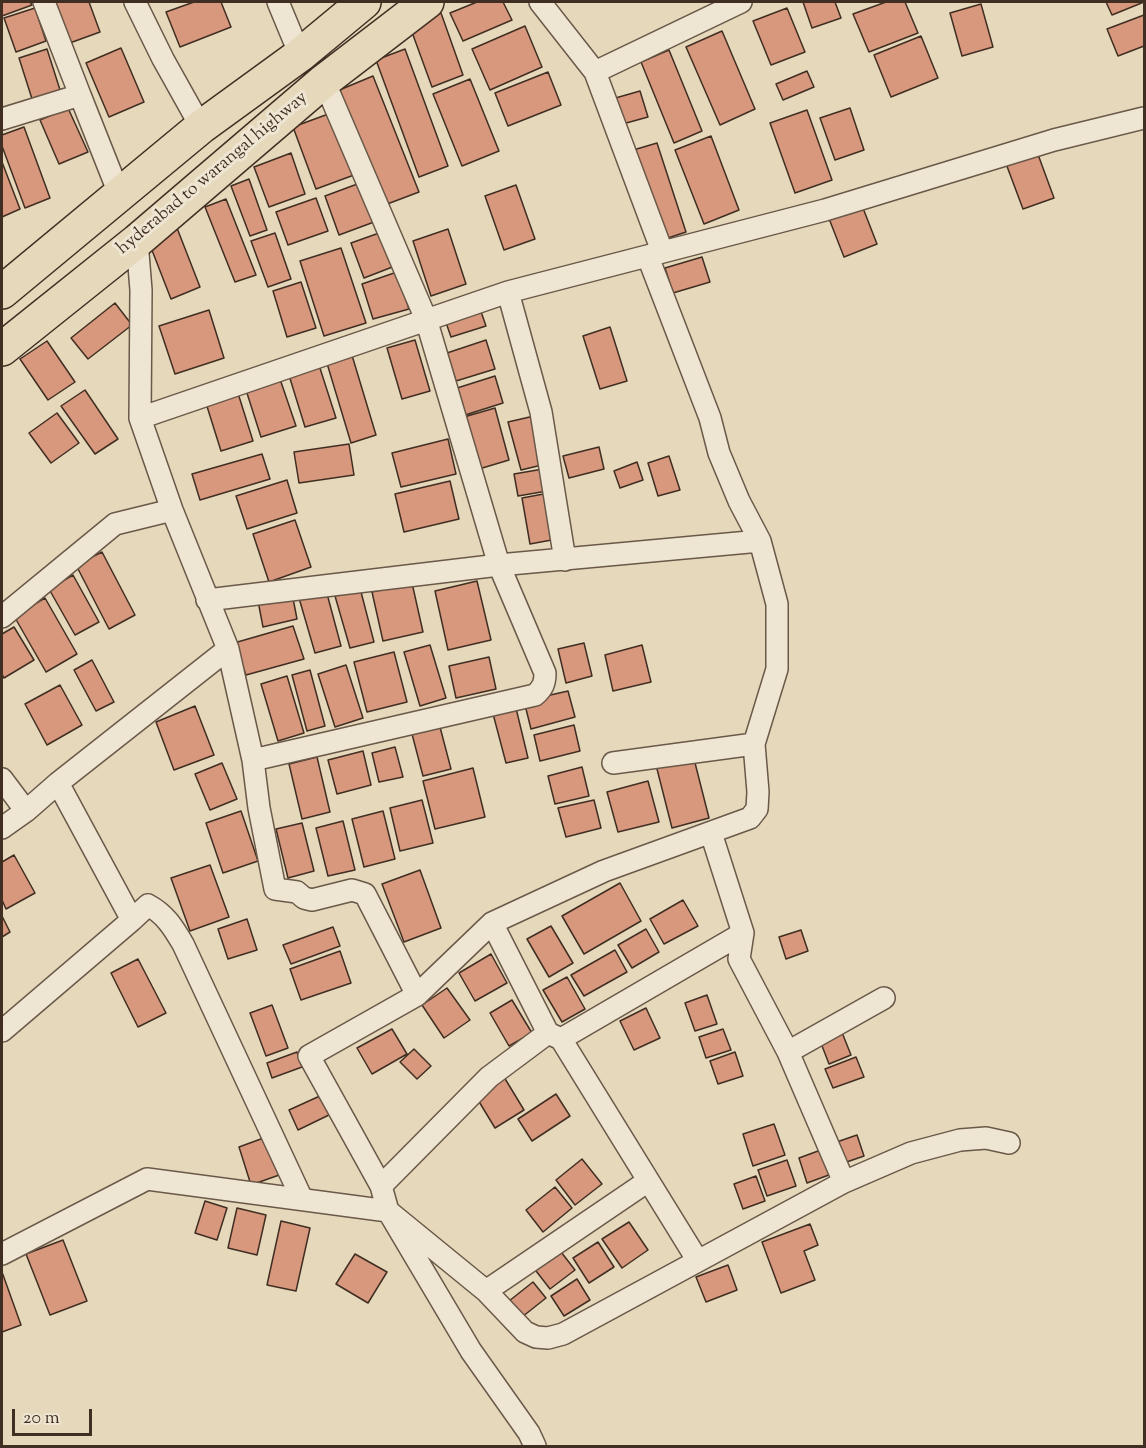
<!DOCTYPE html>
<style>
body{margin:0}
#map{position:relative;width:1146px;height:1448px;overflow:hidden;background:#e5d8bb;font-family:"Sorts Mill Goudy",serif}
canvas{display:block}
.frame{position:absolute;inset:0;border:3px solid #412e22;pointer-events:none}
.scale{position:absolute;left:12px;top:1409px;width:80px;height:27px;box-sizing:border-box;border:3px solid #412e22;border-top:0;padding-left:8px;font-size:18px;line-height:21px;white-space:nowrap;color:#412e22;-webkit-text-stroke:4px #eee6d3;paint-order:stroke}
</style>
<div id="map">
<canvas width="1146" height="1448"></canvas>
<div class="frame"></div>
<div class="scale">20 m</div>
</div>
<script>
const c = document.querySelector('canvas').getContext('2d');
c.lineJoin = 'round';
function fill(path, color) { c.fillStyle = color; c.fill(path, 'evenodd'); }
function strokePath(path, color, width, dash) { c.strokeStyle = color; c.lineWidth = width; c.lineCap = dash ? 'butt' : 'round'; c.setLineDash(dash || []); c.stroke(path); }
function drawText(font, color, halo, rows, align = 'center') {
  c.font = font + ' "Sorts Mill Goudy",serif'; c.lineWidth = 6; c.setLineDash([]); c.textBaseline = 'middle'; c.strokeStyle = halo; c.fillStyle = color; for (const [text, x, y, turn = 0] of rows) {
    c.save(); c.translate(x, y); c.rotate((+turn || 0) * Math.PI / 180); c.textAlign = isNaN(turn) ? turn : align; if (halo) c.strokeText(text, 0, 0); c.fillText(text, 0, 0); c.restore();
  }
}
const building = new Path2D(`
 M 2,2 L 30,2 L 32,5 L 2,16 Z
 M 52,2 L 89,2 L 100,32 L 67,44 Z
 M 194,2 L 221,2 L 231,27 L 180,47 L 166,12 Z
 M 477,2 L 503,2 L 512,20 L 463,41 L 450,13 Z
 M 803,2 L 835,2 L 841,18 L 812,28 Z
 M 886,2 L 905,2 L 918,33 L 869,52 L 853,14 Z
 M 1106,2 L 1144,2 L 1112,15 Z
 M 981,4 L 993,47 L 962,56 L 950,13 Z
 M 35,8 L 46,41 L 16,52 L 4,18 Z
 M 787,8 L 805,52 L 771,65 L 753,21 Z
 M 441,13 L 463,75 L 432,87 L 409,24 Z
 M 1144,15 L 1144,46 L 1118,56 L 1107,29 Z
 M 525,26 L 542,67 L 490,90 L 472,49 Z
 M 722,31 L 755,109 L 720,125 L 686,47 Z
 M 921,36 L 938,78 L 891,97 L 874,55 Z
 M 121,48 L 144,102 L 109,117 L 86,63 Z
 M 47,49 L 61,93 L 33,102 L 19,58 Z
 M 405,49 L 448,166 L 419,177 L 376,60 Z
 M 669,50 L 702,131 L 674,143 L 641,62 Z
 M 807,71 L 814,87 L 783,100 L 776,84 Z
 M 548,72 L 561,105 L 508,126 L 495,93 Z
 M 373,76 L 419,192 L 382,206 L 337,91 Z
 M 470,79 L 499,151 L 462,166 L 433,94 Z
 M 640,91 L 648,117 L 619,125 L 612,99 Z
 M 68,108 L 88,152 L 59,164 L 40,120 Z
 M 850,108 L 864,150 L 835,160 L 820,118 Z
 M 807,110 L 832,180 L 795,193 L 770,123 Z
 M 331,113 L 354,175 L 316,189 L 293,127 Z
 M 24,127 L 50,198 L 25,208 L 2,146 L 2,135 Z
 M 711,136 L 739,210 L 704,224 L 675,150 Z
 M 657,143 L 686,232 L 659,241 L 630,151 Z
 M 1036,149 L 1054,198 L 1023,209 L 1005,161 Z
 M 291,153 L 305,194 L 269,207 L 254,167 Z
 M 2,162 L 20,209 L 2,217 Z
 M 249,179 L 267,230 L 250,236 L 231,186 Z
 M 360,183 L 374,222 L 339,235 L 325,196 Z
 M 516,185 L 535,239 L 504,250 L 485,196 Z
 M 316,198 L 328,231 L 288,245 L 276,212 Z
 M 226,199 L 256,275 L 235,282 L 205,207 Z
 M 861,203 L 877,244 L 844,257 L 828,216 Z
 M 177,228 L 200,287 L 171,299 L 148,240 Z
 M 448,229 L 466,284 L 431,296 L 413,241 Z
 M 382,232 L 395,266 L 364,278 L 351,243 Z
 M 275,233 L 291,279 L 268,287 L 251,241 Z
 M 341,248 L 366,323 L 324,336 L 300,261 Z
 M 702,257 L 710,282 L 673,293 L 665,268 Z
 M 397,272 L 409,309 L 373,319 L 362,284 Z
 M 301,282 L 316,328 L 287,337 L 273,291 Z
 M 115,303 L 132,325 L 88,359 L 71,338 Z
 M 478,303 L 486,326 L 451,337 L 443,314 Z
 M 209,310 L 224,358 L 175,374 L 159,326 Z
 M 610,327 L 627,381 L 600,389 L 583,336 Z
 M 415,340 L 430,391 L 402,399 L 387,348 Z
 M 486,340 L 495,369 L 456,381 L 447,353 Z
 M 47,341 L 75,382 L 48,400 L 20,359 Z
 M 351,352 L 376,435 L 351,443 L 326,360 Z
 M 318,362 L 336,418 L 305,427 L 288,372 Z
 M 495,376 L 503,403 L 462,416 L 454,389 Z
 M 280,379 L 296,426 L 261,437 L 246,390 Z
 M 85,390 L 118,439 L 95,454 L 61,406 Z
 M 237,390 L 253,441 L 221,451 L 205,400 Z
 M 495,408 L 509,460 L 479,469 L 464,417 Z
 M 57,413 L 79,443 L 51,463 L 29,433 Z
 M 534,416 L 546,464 L 521,470 L 508,422 Z
 M 448,439 L 456,474 L 401,487 L 392,453 Z
 M 349,444 L 354,475 L 299,483 L 294,452 Z
 M 599,447 L 604,469 L 569,478 L 563,456 Z
 M 262,454 L 270,479 L 200,500 L 192,474 Z
 M 669,456 L 680,490 L 658,496 L 648,463 Z
 M 637,462 L 643,480 L 620,488 L 614,471 Z
 M 543,469 L 547,491 L 518,496 L 514,474 Z
 M 287,480 L 297,513 L 247,529 L 236,496 Z
 M 450,481 L 459,519 L 404,532 L 395,494 Z
 M 549,493 L 557,539 L 530,544 L 522,498 Z
 M 295,520 L 311,567 L 269,582 L 253,534 Z
 M 102,552 L 135,615 L 109,629 L 76,565 Z
 M 73,575 L 99,622 L 75,635 L 49,589 Z
 M 477,581 L 491,640 L 448,650 L 435,591 Z
 M 412,583 L 423,632 L 383,641 L 372,592 Z
 M 360,588 L 374,642 L 350,648 L 335,596 Z
 M 326,590 L 341,646 L 315,653 L 299,598 Z
 M 292,593 L 297,619 L 263,627 L 258,601 Z
 M 45,598 L 77,654 L 46,672 L 14,616 Z
 M 293,626 L 304,659 L 246,675 L 234,643 Z
 M 14,627 L 34,660 L 4,678 L 2,674 L 2,634 Z
 M 584,643 L 592,676 L 566,683 L 558,649 Z
 M 430,645 L 446,698 L 420,706 L 404,652 Z
 M 642,645 L 651,682 L 613,691 L 605,655 Z
 M 394,652 L 407,702 L 367,712 L 354,662 Z
 M 489,657 L 496,689 L 456,698 L 449,666 Z
 M 92,660 L 114,702 L 96,711 L 74,670 Z
 M 346,665 L 363,718 L 335,727 L 318,674 Z
 M 310,670 L 325,726 L 307,731 L 292,675 Z
 M 287,676 L 304,733 L 278,741 L 261,684 Z
 M 60,685 L 82,725 L 47,745 L 25,704 Z
 M 568,691 L 575,717 L 531,729 L 524,701 Z
 M 515,704 L 528,758 L 506,763 L 492,710 Z
 M 195,706 L 214,755 L 174,770 L 156,722 Z
 M 574,725 L 580,751 L 540,761 L 534,735 Z
 M 440,727 L 451,769 L 423,776 L 412,734 Z
 M 395,747 L 403,777 L 379,782 L 372,753 Z
 M 363,751 L 371,785 L 337,794 L 328,760 Z
 M 693,755 L 709,818 L 672,828 L 656,765 Z
 M 317,757 L 330,812 L 302,819 L 289,764 Z
 M 222,763 L 237,799 L 210,810 L 195,774 Z
 M 582,767 L 589,796 L 555,804 L 548,776 Z
 M 473,768 L 485,817 L 435,829 L 423,781 Z
 M 648,781 L 659,822 L 618,832 L 607,792 Z
 M 422,800 L 433,843 L 400,851 L 390,808 Z
 M 594,800 L 601,828 L 566,837 L 558,808 Z
 M 241,811 L 258,861 L 223,873 L 206,823 Z
 M 383,811 L 395,859 L 364,867 L 352,819 Z
 M 343,821 L 355,870 L 328,876 L 316,828 Z
 M 302,823 L 314,871 L 288,878 L 276,829 Z
 M 14,855 L 35,893 L 6,909 L 2,900 L 2,862 Z
 M 210,865 L 229,917 L 190,931 L 171,878 Z
 M 420,870 L 441,928 L 404,942 L 382,884 Z
 M 620,883 L 641,921 L 584,954 L 562,916 Z
 M 683,900 L 698,926 L 664,944 L 650,919 Z
 M 2,916 L 10,932 L 2,937 Z
 M 247,919 L 257,950 L 228,959 L 218,929 Z
 M 551,926 L 573,963 L 549,977 L 527,939 Z
 M 333,927 L 340,946 L 291,964 L 283,945 Z
 M 646,929 L 659,952 L 632,968 L 618,945 Z
 M 801,930 L 808,951 L 786,959 L 779,937 Z
 M 615,950 L 627,972 L 584,996 L 571,975 Z
 M 340,951 L 351,983 L 301,1000 L 290,969 Z
 M 491,954 L 507,983 L 475,1001 L 459,973 Z
 M 138,959 L 166,1013 L 138,1027 L 111,973 Z
 M 567,977 L 585,1009 L 562,1022 L 543,990 Z
 M 447,988 L 470,1020 L 444,1038 L 422,1005 Z
 M 707,995 L 717,1024 L 695,1031 L 685,1003 Z
 M 512,1000 L 532,1033 L 509,1046 L 490,1013 Z
 M 272,1005 L 288,1048 L 266,1056 L 250,1013 Z
 M 646,1008 L 660,1038 L 634,1050 L 620,1021 Z
 M 392,1029 L 407,1054 L 372,1074 L 357,1048 Z
 M 723,1029 L 731,1050 L 706,1058 L 699,1037 Z
 M 841,1030 L 851,1055 L 829,1064 L 819,1038 Z
 M 414,1049 L 431,1066 L 417,1079 L 400,1062 Z
 M 297,1052 L 302,1067 L 272,1078 L 267,1063 Z
 M 735,1052 L 743,1076 L 718,1084 L 710,1061 Z
 M 856,1057 L 864,1077 L 833,1088 L 825,1069 Z
 M 504,1077 L 524,1110 L 495,1128 L 475,1095 Z
 M 556,1094 L 570,1116 L 532,1141 L 518,1119 Z
 M 322,1095 L 331,1114 L 298,1130 L 289,1110 Z
 M 774,1124 L 785,1155 L 753,1166 L 743,1134 Z
 M 857,1135 L 864,1156 L 838,1165 L 831,1144 Z
 M 269,1136 L 282,1174 L 251,1185 L 239,1147 Z
 M 829,1147 L 837,1172 L 807,1183 L 799,1158 Z
 M 582,1159 L 602,1184 L 575,1205 L 556,1180 Z
 M 787,1160 L 796,1186 L 767,1196 L 758,1170 Z
 M 756,1176 L 765,1201 L 743,1209 L 734,1184 Z
 M 555,1187 L 572,1208 L 543,1232 L 526,1210 Z
 M 205,1201 L 227,1208 L 217,1240 L 195,1233 Z
 M 237,1208 L 266,1215 L 257,1255 L 228,1248 Z
 M 281,1221 L 310,1228 L 296,1291 L 267,1285 Z
 M 629,1222 L 648,1250 L 622,1268 L 602,1239 Z
 M 810,1224 L 818,1245 L 804,1251 L 815,1280 L 781,1293 L 762,1242 Z
 M 63,1240 L 87,1301 L 50,1315 L 26,1254 Z
 M 598,1242 L 614,1267 L 589,1283 L 573,1258 Z
 M 558,1248 L 575,1270 L 550,1289 L 533,1267 Z
 M 355,1254 L 387,1272 L 368,1303 L 336,1284 Z
 M 728,1265 L 737,1290 L 706,1302 L 696,1277 Z
 M 2,1272 L 21,1325 L 2,1332 Z
 M 577,1279 L 590,1300 L 564,1316 L 551,1296 Z
 M 533,1282 L 546,1298 L 522,1317 L 509,1301 Z`);
fill(building, '#d7987d');
strokePath(building, '#412e22', 1.5);
const street = new Path2D(`
 M 135,2 L 163,59 L 201,127
 M 278,2 L 300,55
 M 540,2 L 595,72 L 662,251
 M 595,72 L 741,2
 M 80,95 L 120,196
 M 2,119 L 80,95 L 44,2
 M 137,241 L 141,290 L 140,418 L 172,510 L 228,649 L 253,760 L 259,808 L 275,889 L 297,892 L 304,898 L 312,900 L 352,890 L 365,894 L 417,995 L 309,1056 L 381,1186 L 388,1211 L 471,1351 L 529,1433 L 535,1446
 M 648,257 L 710,418 L 719,453 L 739,501 L 760,541
 M 508,292 L 541,412 L 565,560
 M 140,418 L 508,292 L 825,210 L 1054,140 L 1144,118
 M 207,600 L 499,565 L 760,541 L 777,604 L 777,669 L 754,744 L 758,792 L 757,809 L 750,818 L 604,871 L 492,923 L 417,995
 M 2,617 L 115,524 L 172,510
 M 253,760 L 535,695 C 543,688 545,683 545,673 L 499,565 L 426,319 L 324,81
 M 613,763 L 754,744
 M 2,779 L 26,811
 M 2,828 L 26,811 L 58,783
 M 132,920 L 58,783 L 228,649
 M 492,923 L 548,1033 L 561,1039 L 743,933 L 711,833
 M 743,933 L 739,959 L 788,1052 L 844,1182
 M 2,1031 L 132,920 L 148,905 C 165,914 173,927 183,944 L 302,1199
 M 561,1039 L 698,1261
 M 788,1052 L 884,998
 M 381,1186 L 489,1077 L 548,1033
 M 2,1254 L 147,1179 L 388,1211 L 486,1291 L 525,1332 L 536,1337 L 548,1338 L 563,1334 L 844,1182 L 911,1153 L 960,1140 L 986,1138 L 1009,1143
 M 486,1291 L 648,1181`);
const primary = new Path2D(`
 M 2,292 L 201,127 L 300,55 L 364,2
 M 2,349 L 137,241 L 324,81 L 427,2`);
strokePath(street, '#6a5848', 24);
strokePath(primary, '#412e22', 36);
strokePath(street, '#eee6d3', 21);
strokePath(primary, '#e5d8bb', 33);
drawText('18px', '#412e22', '#eee6d3', [
 ["hyderabad to warangal highway",213,174,-40]
]);
</script>
